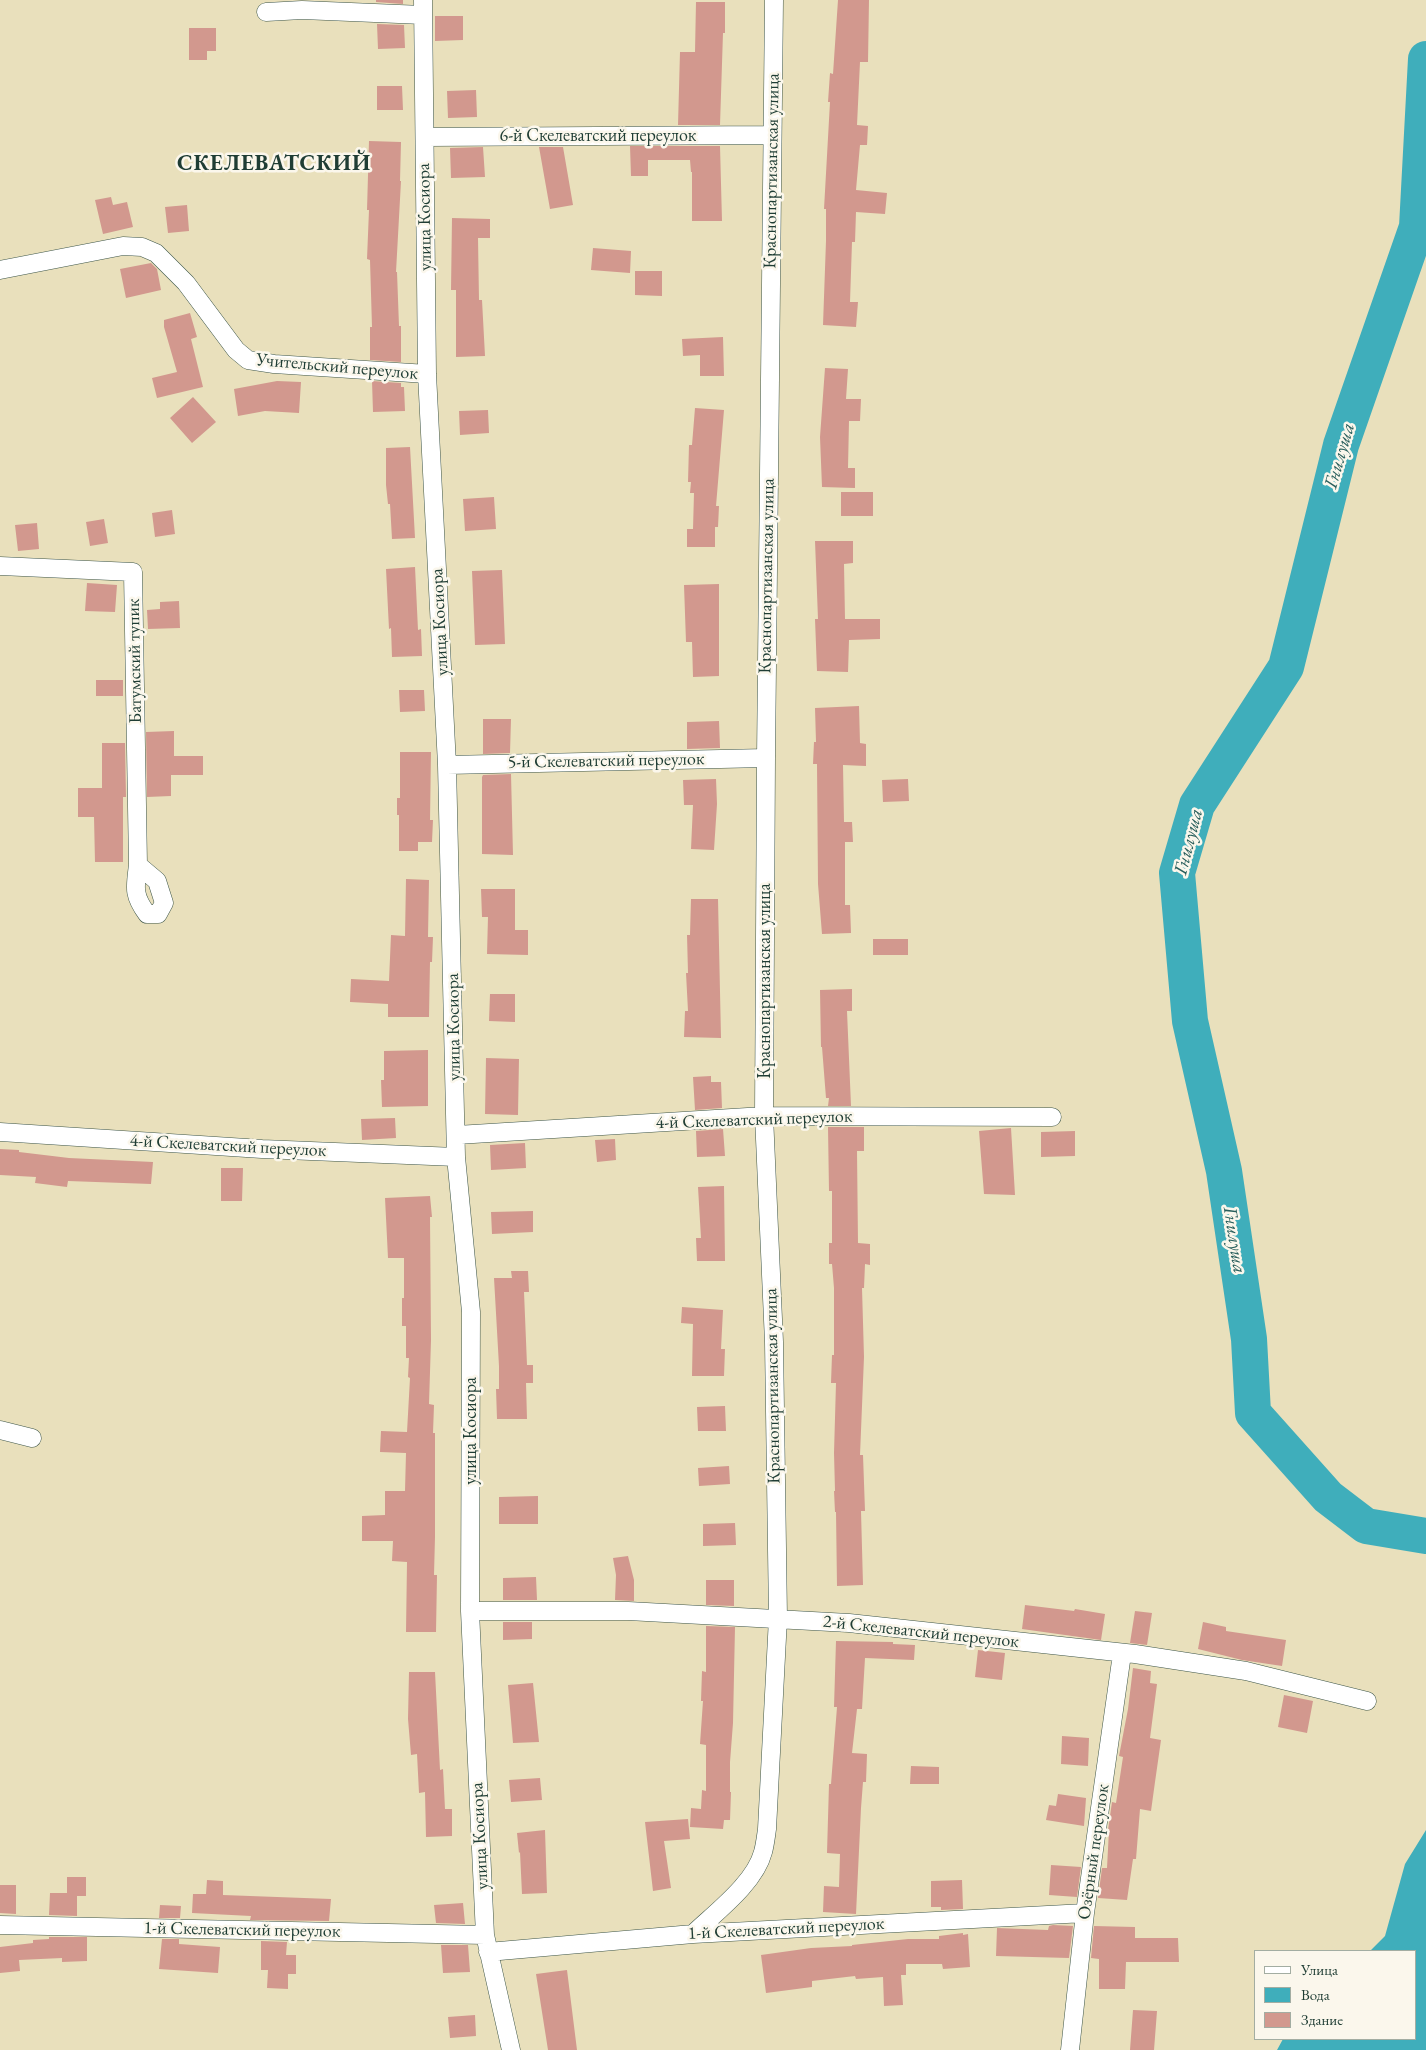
<!DOCTYPE html>
<meta charset="utf-8">
<style>
body{margin:0}
#map{position:relative;width:1426px;height:2050px;overflow:hidden;background:#e9e0bc;font-family:"EB Garamond",serif}
canvas{display:block}
.legend{position:absolute;left:1254px;top:1950px;width:162px;height:90px;box-sizing:border-box;background:#fbf7ec;border:1px solid #a3ada2;margin:0;padding:6px 9px;list-style:none;font-size:15px;color:#1f3d34}
.legend li{display:flex;align-items:center;gap:10px;height:25px}
.legend b{width:25px;border:1px solid #a3ada2}
</style>
<div id="map">
<canvas width="1426" height="2050"></canvas>
<ul class="legend">
<li><b style="height:6px;background:#fff"></b>Улица</li>
<li><b style="height:14px;background:#3faebb"></b>Вода</li>
<li><b style="height:14px;background:#d2988e"></b>Здание</li>
</ul>
</div>
<script>
const c = document.querySelector('canvas').getContext('2d');
c.lineJoin = 'round';
function fill(path, color) { c.fillStyle = color; c.fill(path, 'evenodd'); }
function strokePath(path, color, width, dash) { c.strokeStyle = color; c.lineWidth = width; c.lineCap = dash ? 'butt' : 'round'; c.setLineDash(dash || []); c.stroke(path); }
function drawText(font, color, halo, rows, align = 'center') {
  c.font = font + ' "EB Garamond",serif'; c.lineWidth = 5; c.setLineDash([]); c.textBaseline = 'middle'; c.strokeStyle = halo; c.fillStyle = color; for (const [text, x, y, turn = 0] of rows) {
    c.save(); c.translate(x, y); c.rotate((+turn || 0) * Math.PI / 180); c.textAlign = isNaN(turn) ? turn : align; if (halo) c.strokeText(text, 0, 0); c.fillText(text, 0, 0); c.restore();
  }
}
fill(new Path2D(`
 M 1426,1830 L 1426,2050 L 1277,2050 L 1283,2039 L 1415,2039 L 1415,1951 L 1370,1951 L 1385,1936 L 1405,1864 Z`), '#3faebb');
strokePath(new Path2D(`
 M 1426,59 L 1417,227 L 1341,445 L 1286,667 L 1197,805 L 1177,873 L 1190,1021 L 1224,1171 L 1249,1339 L 1253,1413 L 1328,1497 L 1366,1526 L 1426,1536`), '#3faebb', 36);
fill(new Path2D(`
 M 376,0 L 403,0 L 403,4 L 376,2 Z
 M 838,0 L 869,0 L 868,62 L 860,62 L 857,125 L 868,126 L 867,145 L 860,145 L 856,190 L 887,193 L 885,214 L 856,212 L 855,242 L 852,242 L 850,302 L 858,302 L 856,327 L 823,325 L 826,241 L 826,209 L 824,209 L 830,102 L 828,102 L 830,73 L 833,74 Z
 M 696,2 L 725,2 L 725,33 L 723,33 L 720,125 L 678,125 L 680,52 L 695,52 Z
 M 435,16 L 463,16 L 463,40 L 435,41 Z
 M 377,24 L 404,25 L 405,48 L 378,49 Z
 M 189,28 L 216,28 L 216,51 L 207,51 L 207,60 L 189,60 Z
 M 377,86 L 402,86 L 403,110 L 377,110 Z
 M 476,90 L 477,117 L 448,118 L 447,91 Z
 M 369,141 L 401,142 L 400,181 L 401,181 L 396,272 L 397,272 L 399,326 L 401,326 L 401,362 L 370,360 L 370,327 L 372,327 L 370,260 L 367,259 L 369,210 L 367,210 Z
 M 630,146 L 720,146 L 722,221 L 692,221 L 692,172 L 691,172 L 690,160 L 648,160 L 648,176 L 631,176 Z
 M 483,147 L 485,177 L 451,178 L 450,148 Z
 M 539,147 L 563,147 L 573,205 L 550,209 Z
 M 111,197 L 113,205 L 127,202 L 133,227 L 103,234 L 95,200 Z
 M 187,205 L 189,231 L 168,233 L 165,207 Z
 M 452,218 L 490,219 L 490,238 L 478,238 L 479,300 L 482,300 L 485,356 L 456,357 L 456,290 L 451,290 Z
 M 593,248 L 631,251 L 630,273 L 591,270 Z
 M 151,263 L 157,269 L 161,290 L 126,298 L 120,269 Z
 M 635,271 L 662,271 L 662,296 L 635,295 Z
 M 190,313 L 197,337 L 191,339 L 203,387 L 157,398 L 152,378 L 177,372 L 164,327 L 164,320 Z
 M 723,337 L 724,376 L 700,376 L 700,355 L 683,356 L 682,339 Z
 M 825,368 L 848,369 L 846,399 L 861,399 L 860,421 L 849,421 L 848,468 L 855,468 L 855,488 L 822,487 L 820,437 Z
 M 277,381 L 301,382 L 299,413 L 265,411 L 238,416 L 234,389 Z
 M 372,381 L 401,383 L 401,387 L 404,387 L 405,411 L 373,412 Z
 M 193,397 L 216,422 L 192,443 L 170,418 Z
 M 695,408 L 724,410 L 716,506 L 719,506 L 718,527 L 715,527 L 715,547 L 687,547 L 687,529 L 693,529 L 694,493 L 690,493 L 691,482 L 688,482 L 689,445 L 692,445 Z
 M 488,410 L 489,433 L 460,435 L 459,411 Z
 M 410,447 L 415,538 L 392,539 L 390,504 L 388,504 L 386,485 L 386,448 Z
 M 841,492 L 873,492 L 873,516 L 841,516 Z
 M 494,497 L 496,529 L 465,531 L 463,499 Z
 M 172,510 L 175,534 L 155,537 L 152,513 Z
 M 104,519 L 108,543 L 90,546 L 86,522 Z
 M 37,523 L 39,549 L 18,551 L 15,525 Z
 M 815,541 L 853,541 L 853,563 L 844,564 L 845,619 L 880,619 L 880,639 L 849,640 L 848,672 L 817,671 L 815,619 L 818,619 Z
 M 415,567 L 418,630 L 421,629 L 422,656 L 392,657 L 391,628 L 389,629 L 386,569 Z
 M 502,570 L 505,644 L 475,645 L 472,571 Z
 M 87,583 L 117,585 L 115,612 L 85,611 Z
 M 719,584 L 719,676 L 693,677 L 692,642 L 686,642 L 684,585 Z
 M 179,601 L 180,628 L 148,629 L 147,610 L 160,609 L 160,602 Z
 M 96,680 L 123,680 L 123,696 L 96,696 Z
 M 399,690 L 424,690 L 425,711 L 400,712 Z
 M 859,706 L 860,743 L 866,744 L 866,766 L 843,765 L 844,822 L 852,822 L 853,842 L 845,842 L 845,905 L 850,905 L 851,933 L 822,934 L 818,884 L 817,764 L 813,764 L 814,742 L 816,742 L 815,708 Z
 M 483,719 L 511,719 L 510,753 L 483,754 Z
 M 719,721 L 720,748 L 687,749 L 687,722 Z
 M 174,731 L 174,756 L 203,756 L 203,775 L 171,775 L 171,796 L 147,797 L 146,732 Z
 M 102,743 L 125,743 L 126,797 L 123,797 L 123,862 L 95,862 L 94,817 L 78,817 L 78,788 L 102,788 Z
 M 400,752 L 431,752 L 430,820 L 433,820 L 432,842 L 418,842 L 418,851 L 399,851 L 399,815 L 397,815 L 397,798 L 400,798 Z
 M 511,774 L 513,855 L 482,854 L 482,777 L 483,775 Z
 M 716,779 L 717,804 L 714,850 L 691,849 L 693,805 L 684,805 L 683,780 Z
 M 908,779 L 909,801 L 883,802 L 882,780 Z
 M 406,879 L 429,880 L 428,937 L 433,937 L 432,962 L 430,962 L 429,1017 L 388,1017 L 388,1004 L 350,1002 L 351,979 L 389,981 L 391,935 L 405,936 Z
 M 481,889 L 515,889 L 515,930 L 528,930 L 528,955 L 487,954 L 488,917 L 482,917 Z
 M 691,899 L 718,899 L 721,1038 L 684,1037 L 685,1011 L 688,1011 L 686,973 L 688,973 L 687,935 L 690,935 Z
 M 873,939 L 908,939 L 908,955 L 873,955 Z
 M 852,989 L 852,1011 L 847,1011 L 851,1106 L 828,1106 L 829,1098 L 826,1098 L 822,1047 L 821,1047 L 820,990 Z
 M 490,994 L 515,994 L 515,1022 L 489,1021 Z
 M 428,1050 L 428,1106 L 382,1107 L 381,1080 L 384,1080 L 384,1051 Z
 M 486,1058 L 519,1059 L 518,1115 L 485,1114 Z
 M 711,1076 L 711,1082 L 721,1082 L 722,1108 L 695,1110 L 693,1077 Z
 M 395,1118 L 396,1138 L 362,1140 L 361,1119 Z
 M 828,1127 L 864,1127 L 864,1151 L 857,1151 L 858,1243 L 870,1244 L 870,1265 L 865,1264 L 864,1288 L 862,1288 L 864,1357 L 860,1455 L 863,1455 L 865,1511 L 861,1511 L 863,1585 L 837,1586 L 836,1512 L 835,1512 L 834,1491 L 835,1491 L 834,1453 L 836,1383 L 831,1383 L 832,1355 L 834,1355 L 834,1288 L 832,1264 L 829,1264 L 829,1243 L 832,1243 L 832,1191 L 829,1191 Z
 M 1011,1128 L 1015,1195 L 984,1194 L 979,1131 Z
 M 723,1129 L 725,1156 L 697,1157 L 696,1131 Z
 M 1075,1131 L 1075,1156 L 1041,1157 L 1041,1132 Z
 M 615,1139 L 616,1160 L 597,1162 L 595,1140 Z
 M 525,1143 L 526,1168 L 491,1170 L 490,1145 Z
 M 0,1149 L 19,1150 L 19,1152 L 69,1158 L 153,1162 L 151,1184 L 68,1181 L 67,1187 L 35,1183 L 36,1177 L 0,1175 Z
 M 221,1168 L 243,1168 L 242,1201 L 221,1201 Z
 M 724,1186 L 725,1261 L 697,1261 L 696,1238 L 701,1238 L 698,1187 Z
 M 430,1196 L 432,1217 L 430,1217 L 431,1340 L 429,1404 L 434,1405 L 433,1433 L 435,1433 L 435,1537 L 434,1575 L 437,1575 L 436,1632 L 406,1632 L 407,1562 L 392,1561 L 393,1541 L 362,1541 L 362,1516 L 385,1515 L 385,1491 L 405,1491 L 406,1453 L 380,1452 L 381,1431 L 407,1432 L 410,1378 L 408,1377 L 409,1358 L 406,1358 L 406,1326 L 402,1326 L 402,1298 L 404,1298 L 404,1258 L 388,1258 L 385,1198 Z
 M 533,1211 L 533,1232 L 492,1234 L 491,1212 Z
 M 511,1271 L 528,1271 L 529,1292 L 524,1292 L 527,1365 L 533,1365 L 533,1383 L 526,1383 L 527,1419 L 497,1419 L 496,1389 L 499,1389 L 499,1366 L 494,1278 L 512,1278 Z
 M 682,1307 L 723,1310 L 721,1349 L 725,1349 L 724,1376 L 692,1376 L 693,1324 L 681,1323 Z
 M 725,1406 L 726,1431 L 698,1431 L 697,1407 Z
 M 729,1466 L 730,1484 L 699,1486 L 698,1468 Z
 M 538,1496 L 538,1524 L 499,1524 L 499,1497 Z
 M 735,1523 L 736,1545 L 703,1546 L 703,1524 Z
 M 628,1556 L 634,1580 L 634,1601 L 615,1600 L 616,1575 L 613,1558 Z
 M 536,1577 L 537,1600 L 503,1600 L 503,1578 Z
 M 706,1580 L 734,1580 L 734,1606 L 706,1605 Z
 M 1025,1605 L 1074,1611 L 1075,1609 L 1105,1614 L 1101,1640 L 1022,1629 Z
 M 1135,1611 L 1152,1613 L 1147,1645 L 1130,1643 Z
 M 503,1622 L 532,1622 L 532,1639 L 503,1640 Z
 M 1203,1622 L 1226,1627 L 1226,1631 L 1286,1640 L 1282,1666 L 1242,1660 L 1198,1649 Z
 M 706,1626 L 735,1627 L 733,1723 L 730,1762 L 730,1792 L 731,1792 L 730,1820 L 724,1820 L 723,1829 L 690,1827 L 691,1808 L 701,1809 L 702,1790 L 706,1791 L 706,1745 L 700,1744 L 703,1701 L 701,1701 L 702,1671 L 706,1672 Z
 M 836,1641 L 893,1642 L 893,1644 L 915,1645 L 914,1660 L 865,1658 L 862,1709 L 857,1709 L 852,1753 L 867,1754 L 866,1782 L 863,1782 L 861,1808 L 856,1914 L 823,1912 L 824,1886 L 839,1887 L 840,1854 L 827,1853 L 829,1784 L 831,1784 L 837,1707 L 834,1707 Z
 M 978,1650 L 1005,1653 L 1002,1680 L 975,1677 Z
 M 1133,1668 L 1151,1671 L 1150,1683 L 1157,1684 L 1150,1738 L 1161,1740 L 1155,1782 L 1151,1811 L 1140,1809 L 1136,1859 L 1133,1859 L 1127,1900 L 1098,1898 L 1102,1868 L 1107,1868 L 1109,1830 L 1108,1830 L 1112,1802 L 1116,1803 L 1123,1757 L 1119,1756 L 1128,1709 Z
 M 409,1672 L 435,1672 L 440,1770 L 443,1769 L 445,1809 L 452,1809 L 452,1836 L 426,1837 L 425,1792 L 419,1793 L 417,1754 L 411,1755 L 408,1719 Z
 M 533,1683 L 539,1742 L 513,1743 L 508,1685 Z
 M 1284,1695 L 1313,1701 L 1307,1733 L 1278,1727 Z
 M 1062,1736 L 1089,1738 L 1088,1766 L 1061,1764 Z
 M 911,1766 L 939,1767 L 939,1784 L 910,1784 Z
 M 540,1778 L 542,1800 L 511,1802 L 509,1780 Z
 M 1058,1794 L 1086,1798 L 1084,1826 L 1046,1820 L 1049,1805 L 1056,1806 Z
 M 688,1819 L 690,1839 L 664,1841 L 671,1888 L 653,1891 L 645,1822 Z
 M 545,1830 L 547,1893 L 522,1894 L 520,1852 L 519,1853 L 517,1833 Z
 M 1051,1865 L 1081,1867 L 1077,1897 L 1049,1895 Z
 M 67,1877 L 86,1877 L 86,1896 L 77,1896 L 77,1916 L 49,1915 L 50,1893 L 67,1893 Z
 M 207,1880 L 223,1881 L 223,1895 L 331,1899 L 329,1921 L 250,1920 L 251,1916 L 192,1913 L 193,1894 L 206,1894 Z
 M 962,1880 L 963,1909 L 941,1910 L 941,1907 L 931,1907 L 931,1881 Z
 M 0,1885 L 16,1885 L 16,1914 L 0,1913 Z
 M 463,1903 L 465,1924 L 436,1923 L 434,1905 Z
 M 160,1905 L 181,1906 L 180,1918 L 159,1918 Z
 M 1053,1925 L 1073,1926 L 1069,1958 L 996,1956 L 997,1928 L 1048,1930 L 1049,1926 Z
 M 1094,1926 L 1135,1927 L 1135,1938 L 1178,1938 L 1179,1962 L 1126,1962 L 1125,1989 L 1099,1989 L 1099,1959 L 1091,1958 Z
 M 963,1933 L 963,1935 L 968,1934 L 970,1967 L 943,1969 L 942,1964 L 906,1964 L 906,1975 L 901,1975 L 903,2005 L 884,2006 L 883,1977 L 856,1979 L 855,1976 L 812,1981 L 812,1987 L 766,1993 L 761,1955 L 811,1948 L 852,1946 L 852,1945 L 908,1939 L 939,1939 L 939,1936 Z
 M 49,1937 L 87,1937 L 87,1961 L 62,1962 L 62,1958 L 19,1960 L 20,1971 L 0,1973 L 0,1947 L 33,1943 L 33,1940 L 49,1939 Z
 M 162,1939 L 179,1939 L 179,1944 L 220,1947 L 218,1973 L 159,1969 Z
 M 261,1941 L 287,1942 L 286,1955 L 296,1955 L 296,1974 L 288,1974 L 288,1989 L 267,1988 L 268,1970 L 261,1970 Z
 M 441,1945 L 468,1945 L 470,1972 L 443,1973 Z
 M 567,1970 L 577,2050 L 548,2050 L 536,1974 Z
 M 1133,2010 L 1157,2011 L 1154,2050 L 1130,2050 Z
 M 475,2015 L 476,2036 L 450,2038 L 448,2017 Z`), '#d2988e');
const minor = new Path2D(`
 M 423,0 L 427,374 L 447,765 L 456,1157 L 471,1312 L 470,1611 L 485,1935 L 511,2050
 M 266,12 L 302,10 L 423,15
 M 425,137 L 772,135
 M 0,270 L 123,246 L 142,247 L 156,253 L 186,283 L 236,350 L 248,360 L 274,364 L 427,374
 M 0,566 L 133,572 L 138,865 C 135,888 133,895 147,914 L 158,914 L 164,903 L 157,881 L 138,865
 M 447,765 L 766,758
 M 0,1132 L 262,1149 L 456,1157
 M 457,1135 L 764,1116 L 1052,1117
 M 0,1430 L 32,1438
 M 470,1611 L 628,1611 L 849,1623 L 1135,1654 L 1246,1671 L 1367,1701
 M 0,1925 L 485,1935
 M 693,1934 C 716,1912 755,1883 763,1852 C 765,1845 766,1836 767,1829 L 778,1618 L 774,1342 L 764,1116 L 766,758 L 774,0
 M 488,1952 L 693,1934 L 1085,1913
 M 1070,2050 L 1085,1913 L 1122,1654`);
strokePath(minor, '#3d5548', 19);
strokePath(minor, '#fff', 18);
drawText('18px', '#1f3d34', '#fbf7ec', [
 ["6-й Скелеватский переулок",598,136],
 ["Краснопартизанская улица",772,171,-89],
 ["улица Косиора",425,217,-91],
 ["Учительский переулок",337,367,5],
 ["Краснопартизанская улица",767,576,-89],
 ["улица Косиора",440,622,-93],
 ["Батумский тупик",135,661,-91],
 ["5-й Скелеватский переулок",606,761,-1],
 ["Краснопартизанская улица",765,981,-90],
 ["улица Косиора",454,1027,-91],
 ["4-й Скелеватский переулок",754,1120,-2],
 ["4-й Скелеватский переулок",228,1146,3],
 ["Краснопартизанская улица",773,1386,-91],
 ["улица Косиора",471,1431,-90],
 ["2-й Скелеватский переулок",921,1632,6],
 ["улица Косиора",480,1836,-93],
 ["Озёрный переулок",1094,1852,-82],
 ["1-й Скелеватский переулок",786,1929,-3],
 ["1-й Скелеватский переулок",242,1930,1]
]);
drawText('italic 19px', '#295f5c', '#fbf7ec', [
 ["Гнилуша",1340,456,-74],
 ["Гнилуша",1189,842,-76],
 ["Гнилуша",1234,1240,81]
]);
c.letterSpacing = '1px';
drawText('bold 22px', '#1f3d34', '#fbf7ec', [
 ["СКЕЛЕВАТСКИЙ",274,164]
]);
c.letterSpacing = '0px';
</script>
